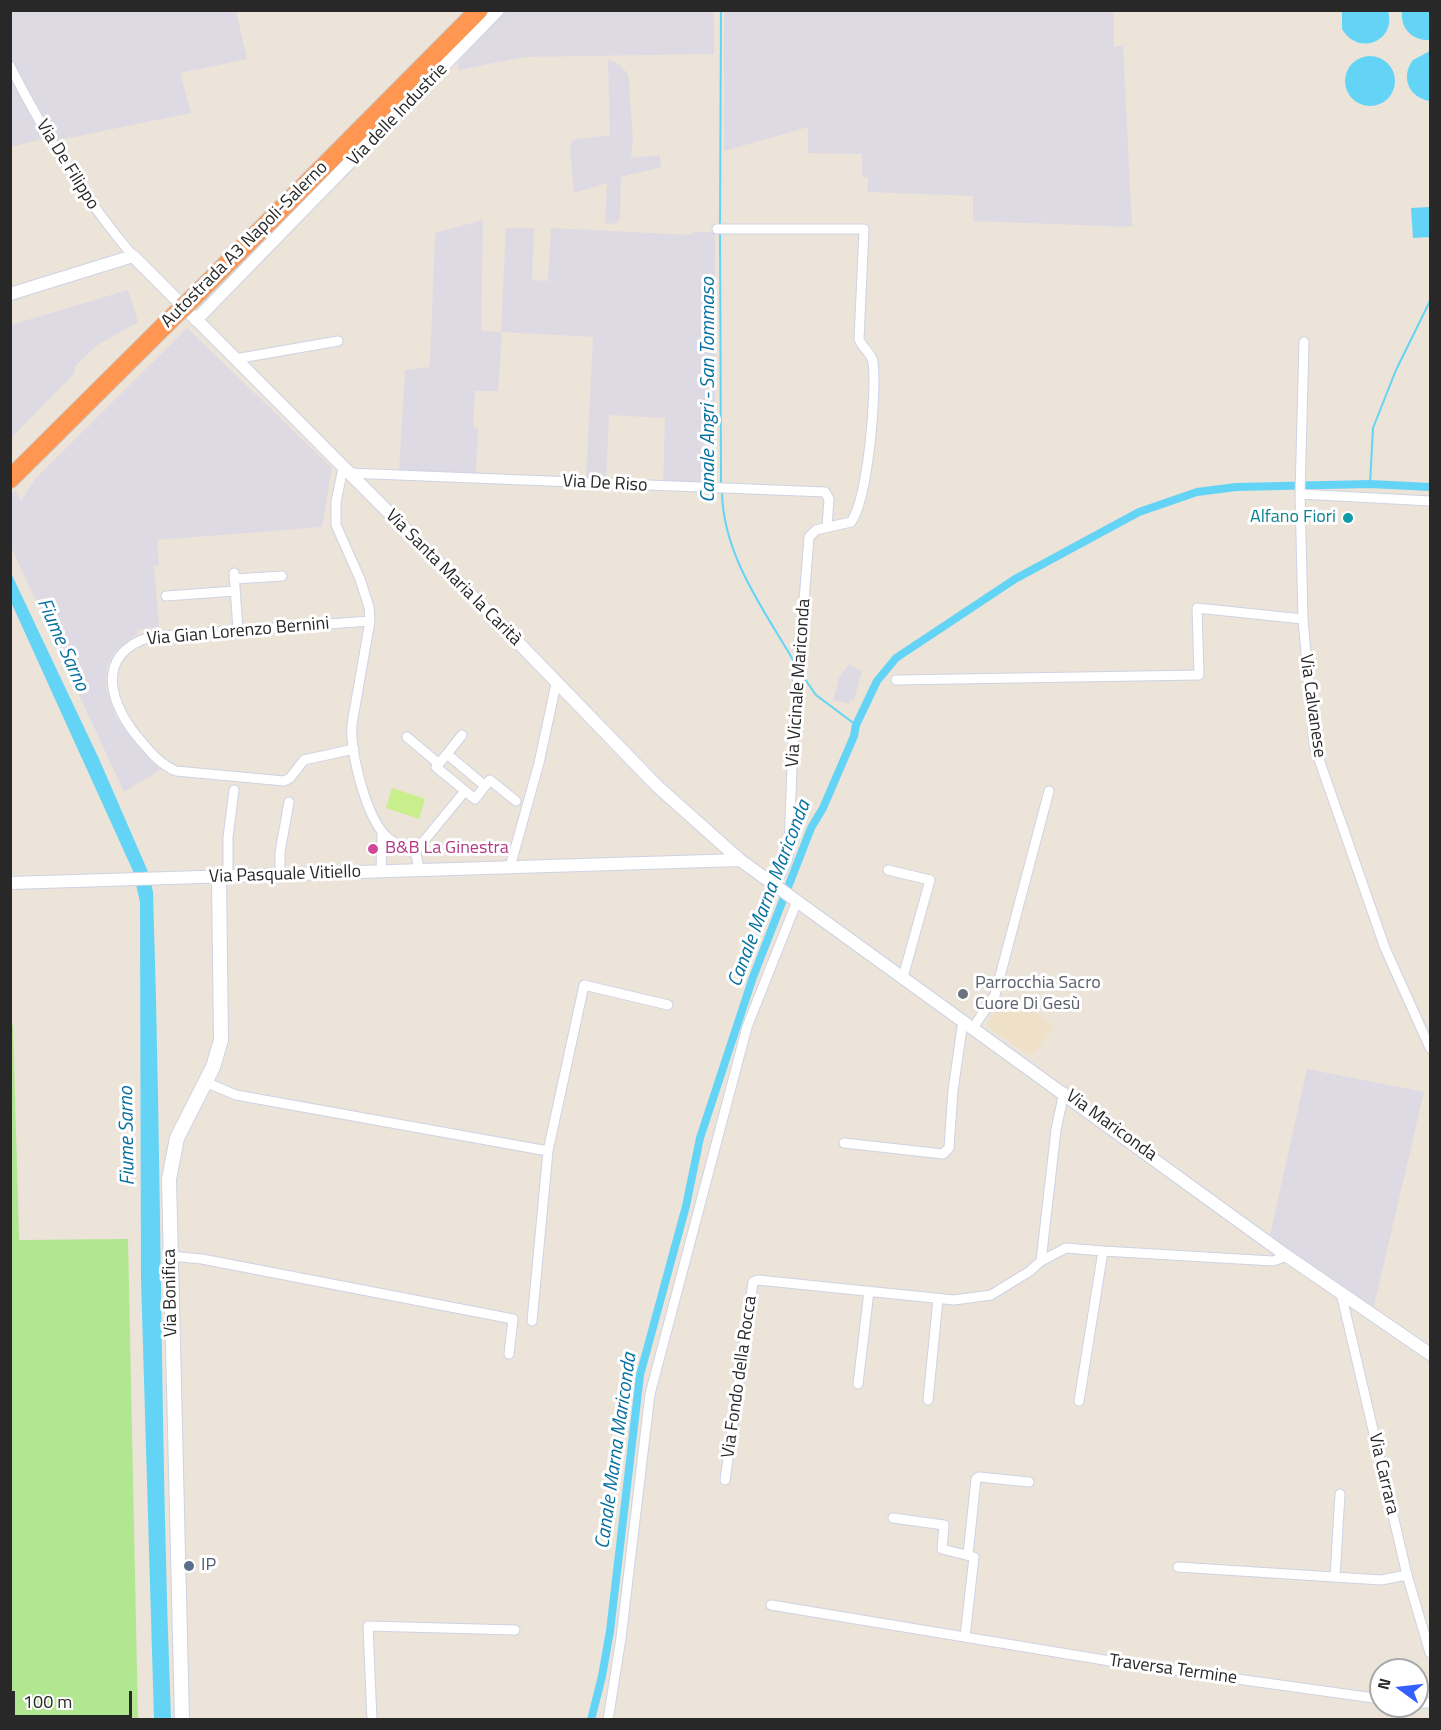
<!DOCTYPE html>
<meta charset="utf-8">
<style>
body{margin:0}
#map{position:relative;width:1441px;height:1730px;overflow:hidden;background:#ece3d9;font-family:"Titillium Web",sans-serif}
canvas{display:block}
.frame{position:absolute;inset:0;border:12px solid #282828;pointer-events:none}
.north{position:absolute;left:1369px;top:1658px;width:60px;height:60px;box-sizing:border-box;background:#fff;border:2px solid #a9a9a9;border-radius:50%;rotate:285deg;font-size:16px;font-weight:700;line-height:24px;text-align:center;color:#282828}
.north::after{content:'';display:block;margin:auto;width:21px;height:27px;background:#3360ff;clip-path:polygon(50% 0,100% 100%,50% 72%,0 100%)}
.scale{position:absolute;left:12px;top:1691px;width:120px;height:27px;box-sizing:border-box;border:3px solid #282828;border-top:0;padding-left:8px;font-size:18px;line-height:21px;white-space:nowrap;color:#282828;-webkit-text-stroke:4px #fff;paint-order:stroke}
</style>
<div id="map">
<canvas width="1441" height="1730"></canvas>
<div class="frame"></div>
<div class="north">N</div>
<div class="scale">100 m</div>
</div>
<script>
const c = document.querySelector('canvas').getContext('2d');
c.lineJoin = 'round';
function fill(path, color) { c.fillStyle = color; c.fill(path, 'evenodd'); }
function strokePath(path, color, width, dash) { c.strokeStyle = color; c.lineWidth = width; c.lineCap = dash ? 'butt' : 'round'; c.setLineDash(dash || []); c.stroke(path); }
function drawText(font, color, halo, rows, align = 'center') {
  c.font = font + ' "Titillium Web",sans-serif'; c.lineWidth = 6; c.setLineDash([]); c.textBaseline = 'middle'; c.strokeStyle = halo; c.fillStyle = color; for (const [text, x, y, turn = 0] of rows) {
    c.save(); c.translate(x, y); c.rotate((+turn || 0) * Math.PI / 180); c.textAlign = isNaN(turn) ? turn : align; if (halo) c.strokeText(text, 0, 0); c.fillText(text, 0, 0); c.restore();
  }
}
fill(new Path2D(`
 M 11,11 L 236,11 L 247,59 L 180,73 L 191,113 L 59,140 L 43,139 L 11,147 Z
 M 504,11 L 714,11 L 714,54 L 524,57 L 458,70 L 458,62 Z
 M 724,11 L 1114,11 L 1114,47 L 1123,45 L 1132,227 L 973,221 L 973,196 L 867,192 L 868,177 L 862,177 L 862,154 L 808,153 L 808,127 L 724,151 Z
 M 608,59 L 619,64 L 627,73 L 629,81 L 633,142 L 631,158 L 660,155 L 661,167 L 621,177 L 620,219 L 614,224 L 605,223 L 607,183 L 574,193 L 570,150 L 572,140 L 610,135 Z
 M 483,220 L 481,331 L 501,332 L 506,228 L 534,228 L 532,280 L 548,281 L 551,228 L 692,235 L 692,232 L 715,232 L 715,488 L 663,485 L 665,418 L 609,415 L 606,481 L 586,480 L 593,337 L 502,332 L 498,391 L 475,391 L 473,427 L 478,428 L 476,474 L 399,471 L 405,370 L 429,367 L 430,362 L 435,233 Z
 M 128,290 L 138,322 L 96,346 L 76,365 L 73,375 L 11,438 L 11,325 Z
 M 187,328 L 332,468 L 322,527 L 157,540 L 159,565 L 154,566 L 159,627 L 137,630 L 138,633 L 115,652 L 107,665 L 106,689 L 117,719 L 160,770 L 124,792 L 11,547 L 11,495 L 15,491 L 21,501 L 35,479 Z
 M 849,664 L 862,672 L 854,700 L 851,699 L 849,704 L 833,700 L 839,678 Z
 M 1307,1069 L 1424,1092 L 1373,1310 L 1270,1235 Z`), '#dddae4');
fill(new Path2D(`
 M 1009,995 L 1054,1026 L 1031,1057 L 986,1025 Z`), '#efe1c7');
fill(new Path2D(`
 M 11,1025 L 13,1025 L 19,1240 L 128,1239 L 138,1719 L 11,1719 Z`), '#b1e791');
fill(new Path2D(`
 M 392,788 L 425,799 L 419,819 L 386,808 Z`), '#c8ef8c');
fill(new Path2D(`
 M 1342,11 L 1388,11 C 1397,41 1358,57 1342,29 Z
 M 1402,11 L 1430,11 L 1430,40 C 1412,41 1400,28 1402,11 Z
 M 1430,51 L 1430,101 C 1409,98 1400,77 1413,60 Z
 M1345 81a25 25 0 1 1 50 0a25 25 0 1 1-50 0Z
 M 1430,207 L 1430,237 L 1413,238 L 1411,208 Z
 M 10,571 L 100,761 L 149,874 L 153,892 C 162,1168 160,1444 171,1719 L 154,1719 L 141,1279 L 140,902 L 133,871 L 11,602 Z`), '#64d4f6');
strokePath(new Path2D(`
 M 720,227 L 721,10
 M 720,232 L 721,485
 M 1370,484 L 1373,428 L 1396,370 L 1430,301
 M 722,490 C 722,555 765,611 796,665
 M 802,675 L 816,695 L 856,725`), '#64d4f6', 2);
strokePath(new Path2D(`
 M 591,1720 L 602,1676 L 610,1631 L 640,1375 L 686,1206 L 700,1138 L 753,977 L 811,828 L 823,808 L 854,736 L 856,725 L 877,681 L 896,658 L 1015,579 L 1139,512 L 1197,492 L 1236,487 L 1370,484 L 1430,487`), '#64d4f6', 8);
const minor = new Path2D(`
 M 10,66 C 45,135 83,197 133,256
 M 717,229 L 864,229 L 859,339 C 862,348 871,352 873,362 C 877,392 868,499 851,522 L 816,530 L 809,537 L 793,741 L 789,847 L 787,862 L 775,885
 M 1304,342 L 1300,494 L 1303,619 L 1314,745 L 1385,948 L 1430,1048
 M 235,359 L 338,341
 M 343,468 L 336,502 L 336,525 L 360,579 L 369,607 L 370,621 L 352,724 C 350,752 366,819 388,838 C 396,845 407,848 416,854 L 419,869
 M 348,473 L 825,492 L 829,499 L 827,527
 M 1300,494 L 1430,501
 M 234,573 L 238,630
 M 234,579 L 282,576
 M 166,596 L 235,591
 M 896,680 L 1199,675 L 1197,608 L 1303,619
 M 407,737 L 439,764
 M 354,749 L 304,760 L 290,778 L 284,781 L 176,771 C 160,764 152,754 141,741 C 111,707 92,655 150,637 L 370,621
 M 447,754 L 485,786 L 475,799 L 436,767 Z
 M 447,754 L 462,735
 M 485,786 L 490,780 L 516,801
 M 414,853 L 465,791
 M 510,867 L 539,763 L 556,684
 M 888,870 L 930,880 L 903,977
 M 381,871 L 382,833
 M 280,875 L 280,852 L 289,802
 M 228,877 L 228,837 L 234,790
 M 973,1028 L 995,995 L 1049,791
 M 205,1082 L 236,1095 L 548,1151
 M 844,1143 L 943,1154 L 949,1148 L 953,1090 L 963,1021
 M 170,1256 L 202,1259 L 513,1319 L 509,1354
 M 1041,1261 L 1066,1248 L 1103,1251
 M 1341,1293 L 1407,1575 L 1430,1653
 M 532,1321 L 548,1151 L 584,985 L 668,1005
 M 858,1384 L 869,1291
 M 928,1400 L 938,1299
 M 1079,1401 L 1103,1251 L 1273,1261 L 1287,1256
 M 725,1480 L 753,1282 L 758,1280 L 954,1300 L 991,1295 L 1030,1271 L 1041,1261 L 1056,1130 L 1064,1092
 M 893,1518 L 944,1525 L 942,1549 L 974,1557 L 965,1637
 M 968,1554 L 976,1479 L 979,1477 L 1029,1482
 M 1178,1567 L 1381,1580 L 1407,1575
 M 1335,1577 L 1340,1494
 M 771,1605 L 1122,1663 L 1381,1699
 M 1417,1703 L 1430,1703
 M 372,1720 L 368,1626 L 515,1630
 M 608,1720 L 621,1638 L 650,1394 L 747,1027 L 797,901`);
const tertiary = new Path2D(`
 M 10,294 L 133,256 L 510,634 L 657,786 L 740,860 L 1287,1256 L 1430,1354
 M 196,320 L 498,10
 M 10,883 L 740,860`);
const secondary = new Path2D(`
 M 182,1720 L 169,1179 L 177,1138 L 213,1067 L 221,1040 L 219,878`);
const motorway = new Path2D(`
 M 195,296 L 479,10
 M 10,479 L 173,317`);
strokePath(minor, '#ced3e3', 11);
strokePath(tertiary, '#ced3e3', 14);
strokePath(secondary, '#ced3e3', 16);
strokePath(motorway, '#c7c7c7', 20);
strokePath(minor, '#fff', 9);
strokePath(tertiary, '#fff', 12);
strokePath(secondary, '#fff', 14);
strokePath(motorway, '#ff9651', 18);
const motorwayBridge = new Path2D(`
 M 173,317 L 195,296`);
strokePath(motorwayBridge, '#c7c7c7', 20, []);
strokePath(motorwayBridge, '#ff9651', 18);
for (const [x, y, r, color] of [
 [1348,518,6,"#0f9aa8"],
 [373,849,6,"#d1479c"],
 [963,994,6,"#6b7280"],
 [189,1566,6,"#5c6f8a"]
]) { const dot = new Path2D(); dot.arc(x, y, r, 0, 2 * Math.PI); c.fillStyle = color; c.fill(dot); strokePath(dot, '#fff', 2); }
drawText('18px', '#282828', '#fff', [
 ["Via delle Industrie",398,115,-46],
 ["Via De Filippo",67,165,58],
 ["Autostrada A3 Napoli-Salerno",245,245,-45],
 ["Via De Riso",605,484,3],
 ["Via Santa Maria la Carità",453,578,45],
 ["Via Gian Lorenzo Bernini",238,632,-5],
 ["Via Vicinale Mariconda",799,683,-86],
 ["Via Calvanese",1312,706,82],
 ["Via Pasquale Vitiello",285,875,-2],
 ["Via Mariconda",1111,1126,36],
 ["Via Bonifica",171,1293,-91],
 ["Via Fondo della Rocca",740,1377,-82],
 ["Via Carrara",1383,1474,77],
 ["Traversa Termine",1173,1670,8]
]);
drawText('18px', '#0d838f', '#fff', [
 ["Alfano Fiori",1336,518]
], 'right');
drawText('18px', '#b23c85', '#fff', [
 ["B&B La Ginestra",385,849]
], 'left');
drawText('18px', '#5b616d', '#fff', [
 ["Parrocchia Sacro",975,984],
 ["Cuore Di Gesù",975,1005]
], 'left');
drawText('18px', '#4e5e75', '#fff', [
 ["IP",201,1566]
], 'left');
drawText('italic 20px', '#0570a0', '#fff', [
 ["Canale Angri - San Tommaso",709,390,-90],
 ["Fiume Sarno",62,645,66],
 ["Canale Marna Mariconda",770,894,-69],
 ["Fiume Sarno",128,1136,-91],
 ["Canale Marna Mariconda",617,1451,-82]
]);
</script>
